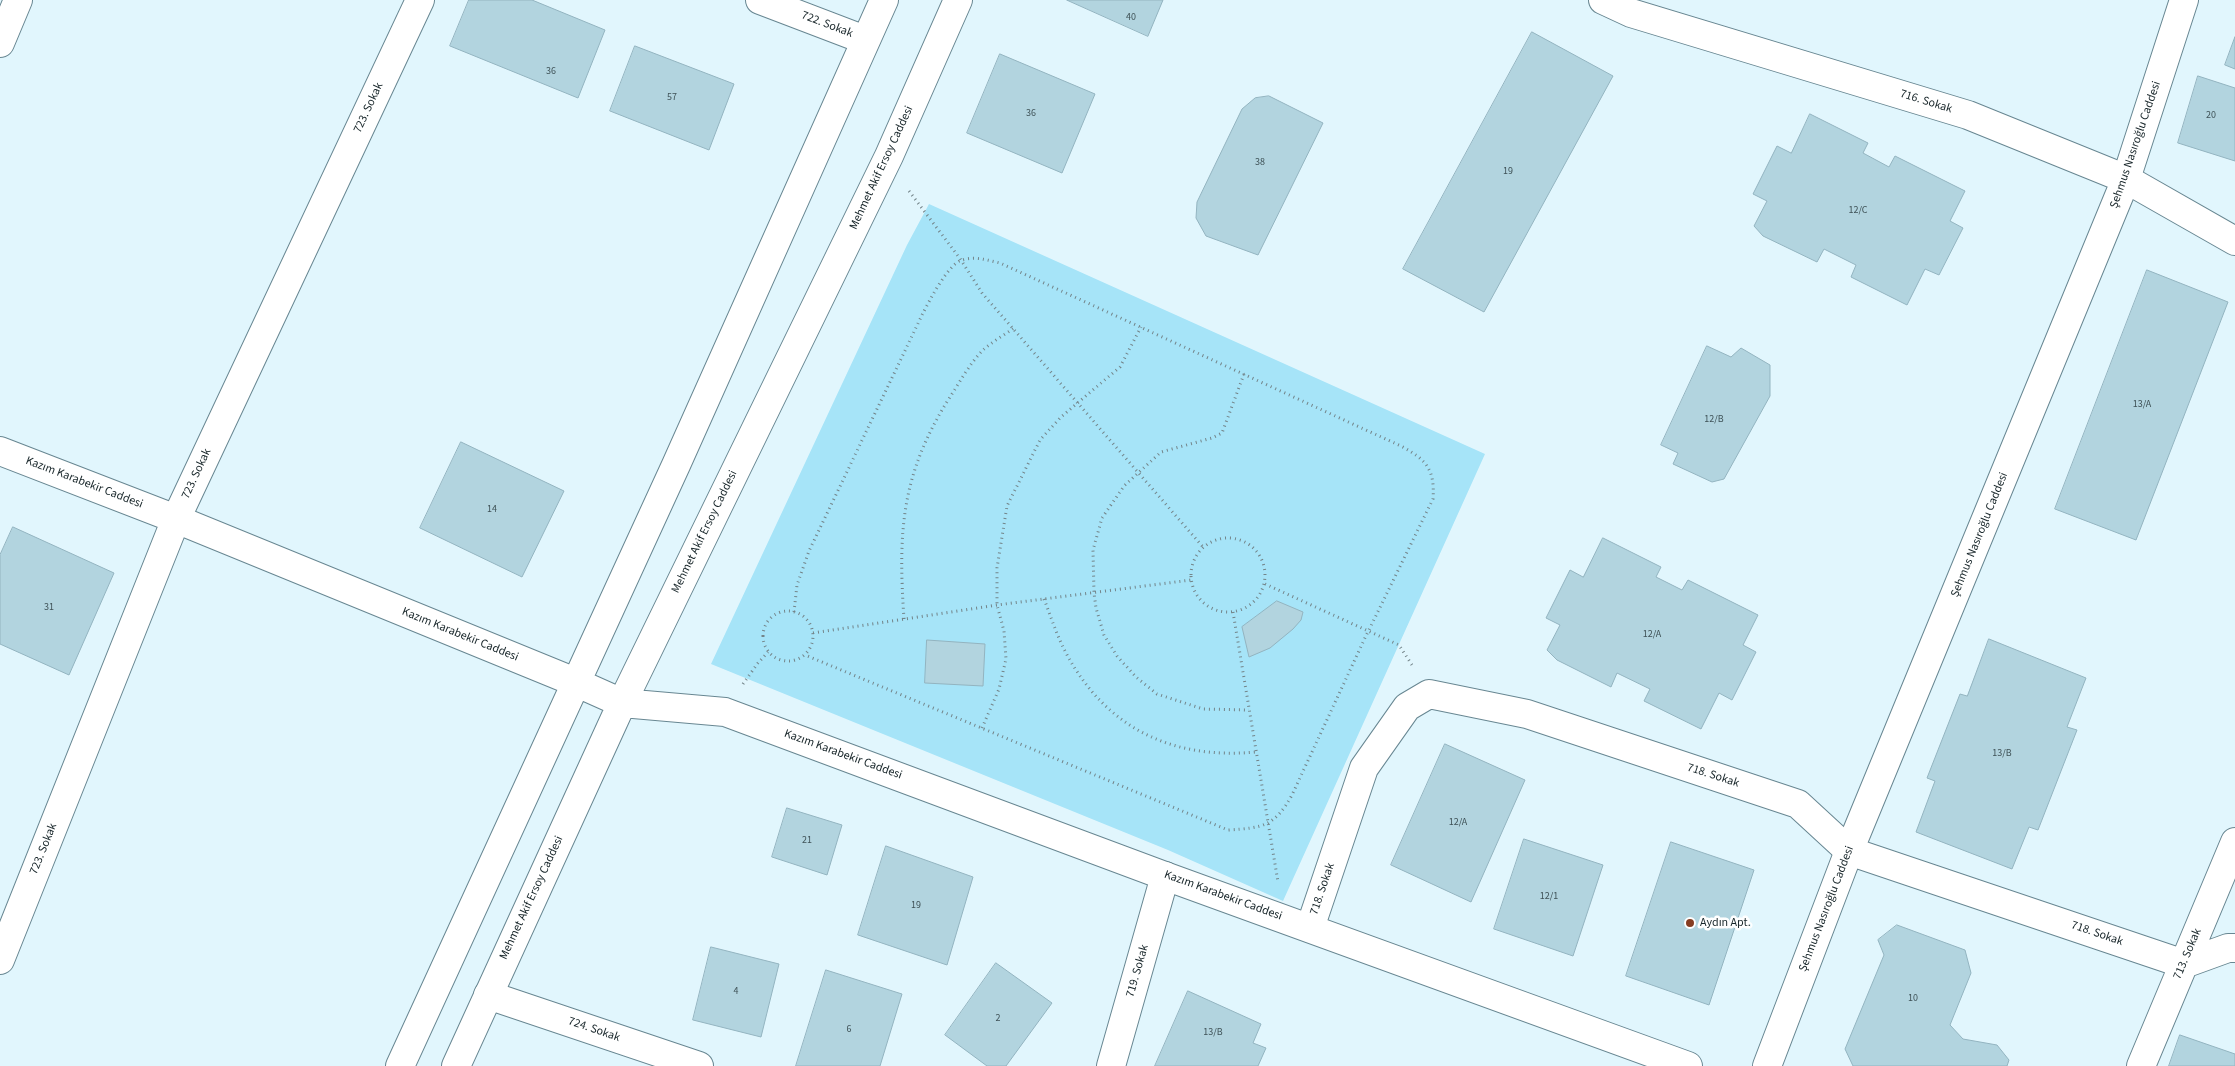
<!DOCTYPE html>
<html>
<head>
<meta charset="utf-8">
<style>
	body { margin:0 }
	canvas { display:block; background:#e1f6fd }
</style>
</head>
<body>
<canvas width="2235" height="1066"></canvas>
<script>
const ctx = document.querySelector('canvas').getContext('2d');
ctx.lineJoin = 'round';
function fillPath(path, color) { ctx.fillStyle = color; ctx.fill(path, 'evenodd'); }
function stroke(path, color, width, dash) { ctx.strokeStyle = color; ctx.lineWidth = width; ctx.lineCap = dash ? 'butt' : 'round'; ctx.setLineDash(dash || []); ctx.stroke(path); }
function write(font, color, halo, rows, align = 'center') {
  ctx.font = font + ' "Source Sans 3",sans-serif'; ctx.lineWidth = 5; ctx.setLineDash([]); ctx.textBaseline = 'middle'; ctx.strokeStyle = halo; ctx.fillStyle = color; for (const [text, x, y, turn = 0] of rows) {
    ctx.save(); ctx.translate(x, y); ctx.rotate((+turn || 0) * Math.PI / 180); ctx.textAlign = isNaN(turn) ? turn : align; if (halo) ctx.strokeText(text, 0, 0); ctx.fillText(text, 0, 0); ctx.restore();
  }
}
const green = new Path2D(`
	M929,204L1485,454L1283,901L1168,850L711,664L907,245Z`);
const building = new Path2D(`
	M469,0H532L605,30L578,98L450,46Z
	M1067,0H1163L1148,36Z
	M1532,32L1613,76L1484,312L1403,269Z
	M2235,37V69L2225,65Z
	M635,46L734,84L709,150L610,111Z
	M1000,54L1095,94L1062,173L967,133Z
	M2198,76L2235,88V161L2178,143Z
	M1269,96L1323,123L1258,255L1206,236L1196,218L1197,202L1242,109L1255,98Z
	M1810,114L1868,143L1863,153L1889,167L1895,156L1965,191L1950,221L1963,228L1939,275L1925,269L1907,305L1851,277L1856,265L1824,249L1817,262L1763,236L1754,226L1767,201L1753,194L1777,146L1791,153Z
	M2147,270L2228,302L2136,540L2055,509Z
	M1707,346L1731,357L1741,348L1770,365V396L1724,479L1712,482L1673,464L1678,453L1661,445Z
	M461,442L564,491L522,577L420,528Z
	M13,527L114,573L69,675L0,644V555Z
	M1603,538L1661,567L1656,577L1682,590L1688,580L1758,615L1743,645L1756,652L1732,700L1719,693L1701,729L1644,701L1650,689L1617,673L1611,687L1557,660L1547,650L1560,625L1546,618L1570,570L1583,577Z
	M1277,601L1303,612L1301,620L1293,629L1270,648L1249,657L1242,627Z
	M1989,639L2086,678L2067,727L2077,730L2038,830L2029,827L2012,869L1916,832L1935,781L1927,778L1960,694L1967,696Z
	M927,640L985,644L983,686L925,683Z
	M1445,744L1525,780L1471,902L1391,865Z
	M787,808L842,825L827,875L772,857Z
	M1524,839L1603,865L1573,956L1494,929Z
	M1671,842L1754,870L1709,1005L1626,976Z
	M886,846L973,877L947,965L858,935Z
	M1897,925L1965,950L1971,973L1950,1025L1963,1039L1997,1045L2009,1060L2007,1066H1853L1845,1049L1884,955L1878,940Z
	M711,947L779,964L761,1037L693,1020Z
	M996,963L1052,1003L1006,1066H987L945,1035Z
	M826,970L902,994L880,1066H796Z
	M1188,991L1261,1024L1253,1043L1266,1048L1258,1066H1155Z
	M2180,1035L2235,1054V1066H2169Z`);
const path = new Path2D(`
	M909,191L961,260L982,293L1203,547
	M1244,374L1222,433L1212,438L1161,452L1124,486L1102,518L1093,550L1094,593L1096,608L1104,635L1117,656L1136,677L1157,694L1203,709L1249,710
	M1191 575a37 37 0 1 1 74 0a37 37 0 1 1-74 0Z
	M1265,584L1399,645L1412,665
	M1044,599C1051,617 1057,636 1066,653C1106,728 1172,760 1256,752
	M763 636a25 25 0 1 1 50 0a25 25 0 1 1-50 0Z
	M794,612L797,585L809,551L923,313C930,300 948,264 962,260C975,256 987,260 1000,263L1401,446C1427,460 1435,470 1433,499L1364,640L1292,795C1275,826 1263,828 1228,830L805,655
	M1233,612L1278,882
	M904,619C898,531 901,474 950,397C960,382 970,363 983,350C992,342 1004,335 1014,328
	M813,633L997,605L1191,580
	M743,684L758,663L768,652
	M982,728L999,689L1006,659L1004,631L997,605V568L1007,506L1040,440L1061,417L1120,367L1141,327`);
const street = new Path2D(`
	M760,0L865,40
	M1603,0L1631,13L1968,115L2126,179L2235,241
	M0,43L18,0
	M1310,928L1364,768L1407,707L1429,694L1527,714L1798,804L1849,851L2184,964L2228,948H2235
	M0,960L176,519L420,0
	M488,995L699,1066
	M1111,1066L1165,876
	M2141,1066L2235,842`);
const secondary = new Path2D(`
	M0,451L176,519L575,682L622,703L725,712L1165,876L1688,1066
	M400,1066L676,465L884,0
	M456,1066L622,703L889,156L958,0
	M1767,1066L1849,851L2126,179L2184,0`);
const markers = [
	[1690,923,5,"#863d22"]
];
const numberNames = [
	["40",1131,18],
	["36",551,72],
	["57",672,98],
	["36",1031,114],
	["20",2211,116],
	["38",1260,163],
	["19",1508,172],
	["12/C",1858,211],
	["13/A",2142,405],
	["12/B",1714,420],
	["14",492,510],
	["31",49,608],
	["12/A",1652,635],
	["13/B",2002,754],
	["12/A",1458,823],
	["21",807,841],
	["12/1",1549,897],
	["19",916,906],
	["4",736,992],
	["10",1913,999],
	["2",998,1019],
	["6",849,1030],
	["13/B",1213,1033]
];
const streetNames = [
	["722. Sokak",827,25,21],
	["716. Sokak",1926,102,17],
	["723. Sokak",369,108,-65],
	["Şehmus Nasıroğlu Caddesi",2136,145,-71],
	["Mehmet Akif Ersoy Caddesi",882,168,-65],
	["723. Sokak",197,474,-65],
	["Kazım Karabekir Caddesi",84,483,21],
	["Mehmet Akif Ersoy Caddesi",705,532,-64],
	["Şehmus Nasıroğlu Caddesi",1980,535,-68],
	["Kazım Karabekir Caddesi",460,635,22],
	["Kazım Karabekir Caddesi",843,755,20],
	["718. Sokak",1713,776,18],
	["723. Sokak",44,849,-68],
	["718. Sokak",1323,889,-71],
	["Kazım Karabekir Caddesi",1223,896,20],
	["Mehmet Akif Ersoy Caddesi",532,898,-65],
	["Şehmus Nasıroğlu Caddesi",1827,909,-69],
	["718. Sokak",2097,934,19],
	["713. Sokak",2188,954,-67],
	["719. Sokak",1138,971,-74],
	["724. Sokak",594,1030,19]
];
const poiNames = [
	["Aydın Apt.",1700,923]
];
fillPath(green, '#a6e4f8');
fillPath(building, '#b2d4df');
stroke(building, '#93b4c0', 1);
stroke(street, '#688792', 30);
stroke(secondary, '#688792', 30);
stroke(path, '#738489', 3, [1, 4]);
stroke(street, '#fff', 28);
stroke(secondary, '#fff', 28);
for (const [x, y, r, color] of markers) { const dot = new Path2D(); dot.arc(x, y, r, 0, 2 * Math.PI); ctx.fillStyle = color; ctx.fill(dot); stroke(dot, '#fff', 2); }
write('10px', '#3e5156', null, numberNames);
write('12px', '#172529', '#fff', streetNames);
write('12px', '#172529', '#fff', poiNames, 'left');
</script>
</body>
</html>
